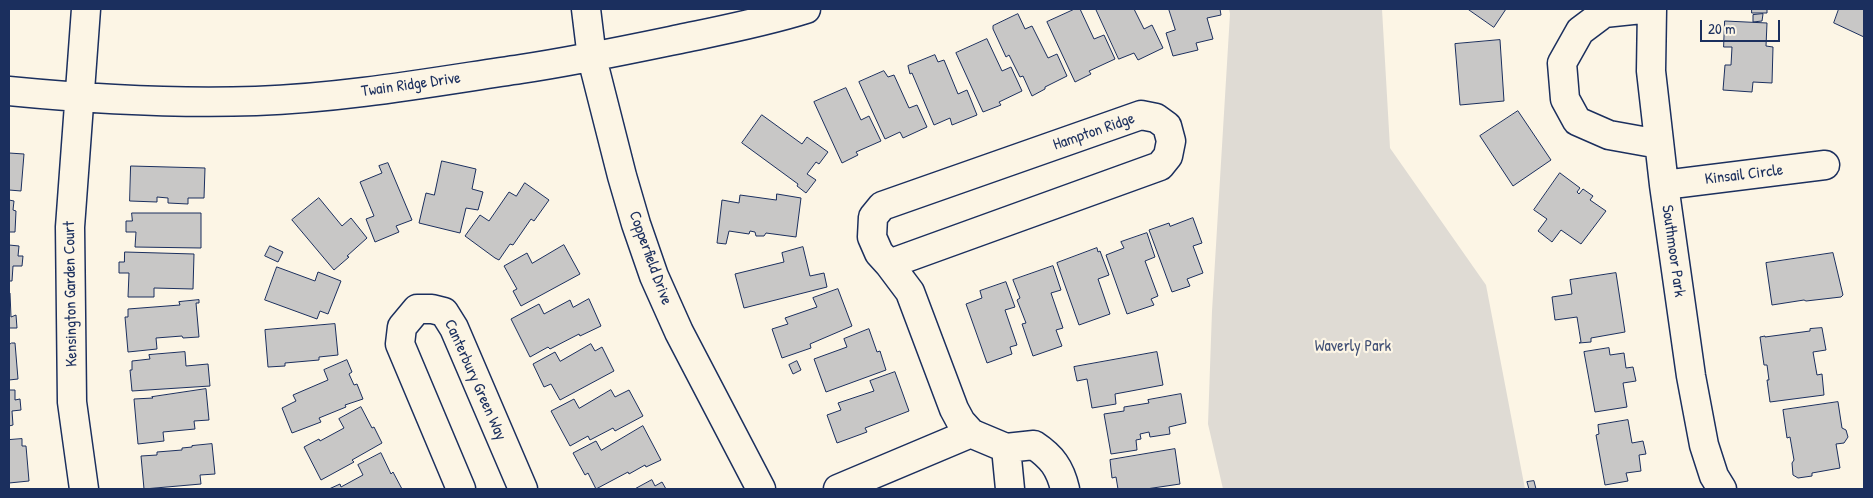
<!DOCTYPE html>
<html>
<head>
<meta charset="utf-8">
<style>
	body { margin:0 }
	#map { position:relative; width:1873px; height:498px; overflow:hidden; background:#fcf5e5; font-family:"Patrick Hand",sans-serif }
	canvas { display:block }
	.frame { position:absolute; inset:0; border:10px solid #1b2f5e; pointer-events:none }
	.scale { position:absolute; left:1700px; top:20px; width:80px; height:22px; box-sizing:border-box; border:2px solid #1b2f5e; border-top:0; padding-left:6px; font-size:15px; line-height:18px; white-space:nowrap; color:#1b2f5e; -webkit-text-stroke:4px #fcf5e5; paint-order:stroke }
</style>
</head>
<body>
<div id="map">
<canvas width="1873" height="498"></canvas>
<div class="frame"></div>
<div class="scale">20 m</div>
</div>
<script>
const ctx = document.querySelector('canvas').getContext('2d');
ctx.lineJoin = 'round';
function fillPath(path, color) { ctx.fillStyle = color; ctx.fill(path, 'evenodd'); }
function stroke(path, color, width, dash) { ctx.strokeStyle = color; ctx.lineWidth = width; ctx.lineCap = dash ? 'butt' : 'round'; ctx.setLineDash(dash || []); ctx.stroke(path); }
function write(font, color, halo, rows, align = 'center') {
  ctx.font = font + ' "Patrick Hand",sans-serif'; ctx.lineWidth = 4.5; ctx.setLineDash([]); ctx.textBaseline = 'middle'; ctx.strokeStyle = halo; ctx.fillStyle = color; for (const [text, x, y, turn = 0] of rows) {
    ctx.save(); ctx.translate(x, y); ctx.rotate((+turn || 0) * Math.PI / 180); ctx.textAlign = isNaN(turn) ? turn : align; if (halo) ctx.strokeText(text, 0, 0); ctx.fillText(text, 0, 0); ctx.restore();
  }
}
const green = new Path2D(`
	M1229,9H1382L1390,148L1486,285L1525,489H1223L1208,424L1212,311L1230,14Z`);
const building = new Path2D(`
	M1075,9H1080L1094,39L1104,35L1115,59L1089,71L1091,74L1075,82L1047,22Z
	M1096,9H1134L1144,29L1152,25L1163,48L1138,60L1134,53L1119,59Z
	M1169,9H1220L1221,15L1207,18L1213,39L1196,43L1198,50L1173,56L1166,33L1175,30Z
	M1468,9H1506L1494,27Z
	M1752,9H1767V13H1752Z
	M1839,9H1864V37L1834,23Z
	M1018,14L1025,29L1032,26L1048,58L1057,54L1067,76L1045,87V89L1032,96L1023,76L1020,77L1009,55L1006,57L993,29V26Z
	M1763,14L1762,21L1753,22V15Z
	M1725,21L1767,23L1766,46L1773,47L1772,83L1753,82L1752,92L1723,90L1725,65H1731L1732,47H1724Z
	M987,39L1002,71L1011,67L1022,91L999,102L1001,105L983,112L956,53Z
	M1500,40L1504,101L1460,105L1455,44Z
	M935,55L938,62L944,60L958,94L967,90L977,115L952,125L950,118L934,125L912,73L910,74L908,66Z
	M884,71L888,77L894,75L909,108L917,105L927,127L903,138L900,132L885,139L859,82Z
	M846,88L861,120L869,116L881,141L856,152L858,155L842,163L814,102Z
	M1518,111L1551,160L1513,186L1480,136Z
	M762,115L802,144L807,137L828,152L819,164L816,162L807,174L816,180L806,193L797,186L798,184L742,143Z
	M9,153L24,154L21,191L9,190Z
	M442,161L476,169L472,189L483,192L478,210L466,208L460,233L419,223L426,193L434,195Z
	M388,163L412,220L396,226L399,232L375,242L366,219L374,216L360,182L382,173L379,166Z
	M131,166L205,168L204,198H188V204L168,203V198L157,197V202L130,201Z
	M1560,173L1580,188L1577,192L1579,194L1583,189L1593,196L1590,200L1606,211L1581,244L1561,230L1552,242L1538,231L1547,219L1534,210Z
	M525,183L549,200L534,221L531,219L513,245L510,244L499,260L495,258L465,236L480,215L489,221L509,192L516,196Z
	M777,194L801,198L796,237L766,233L764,236H756L755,232L750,231L749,234L729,231L726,244L717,243L722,200L739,203L740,195L776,200Z
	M319,198L342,226L351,218L367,238L347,256L349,257L334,270L292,220Z
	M9,200L14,201L13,210L16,211L15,232H9Z
	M132,213H201V248L135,247L136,232H126V221H132Z
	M1193,218L1202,243L1193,246L1203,273L1187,279L1190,286L1172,292L1149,230L1169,223L1170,226Z
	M1147,233L1155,257L1145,261L1158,296L1151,299L1154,305L1127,314L1106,255L1124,248L1121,242Z
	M9,245L19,246L18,256H23L22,266H13L12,281H9Z
	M564,245L580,274L521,306L513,291L517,289L504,266L527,253L532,263Z
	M270,246L283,252L278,262L265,256Z
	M803,247L810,276L824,273L827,287L744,308L735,274L784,262L782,253Z
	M1097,248L1098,252L1100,251L1109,275L1098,279L1110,314L1079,325L1057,263Z
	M125,252L194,254L193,289L154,288V297H128L129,273H119V262H124Z
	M1833,253L1843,295L1841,297L1806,301L1804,300L1772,305L1766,263Z
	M1053,266L1061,290L1051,293L1063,328L1056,330L1062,346L1033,356L1022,324L1026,323L1017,300L1020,298L1013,280Z
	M277,267L315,281L318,272L341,281L328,314L320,311L317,319L265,300Z
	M1616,273L1625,332L1591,338V342L1579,343L1581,342L1577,317L1555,320L1552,297L1572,294L1570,280Z
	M1006,282L1015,307L1005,310L1017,345L1010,347L1012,354L987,363L966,304L982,298L980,291Z
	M838,289L852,326L810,344L811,348L782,358L772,329L788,324L785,318L817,307L813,298Z
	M9,293H10L11,317L16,315L17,328H9Z
	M589,299L601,326L580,336L579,334L550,349L548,347L530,357L511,319L539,304L544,314L570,300L573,307Z
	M199,300V303H196L199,337L183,338L182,336L156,338L157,349L128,352L125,317H128V309L180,305L179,302Z
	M335,324L338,355L319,357V360L285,363V366L268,367L265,330Z
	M1822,328L1826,350L1813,352L1817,375L1822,374L1824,395L1770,402L1767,380H1769L1767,365H1764L1760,337L1765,336V337L1810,331V329Z
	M869,329L877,352L880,351L886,370L826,392L814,359L847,347L844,339Z
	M12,343H15L18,379L9,380V345Z
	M591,344L595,351L602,347L614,371L560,400L551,384L544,387L533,364L555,352L560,361Z
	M1609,348L1610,355L1624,353L1626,368L1633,367L1636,381L1623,383L1627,407L1595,412L1584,352Z
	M185,352L186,366L208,364L210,386L132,391L130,370H132V361L150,359L149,355Z
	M1157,352L1163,385L1115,394L1116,404L1092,408L1087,379L1077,381L1074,367Z
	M347,360L352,372L349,374L354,385L357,384L363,399L345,405L346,407L319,418L321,422L292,433L282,408L296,401L293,395L328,380L324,370Z
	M797,361L801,370L793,374L789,365Z
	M895,372L909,411L865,428L867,432L837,443L827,415L841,410L838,403L874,391L870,381Z
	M206,389L209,420L194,421L195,429L163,432L164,441L138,444L134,399L153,398L152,397Z
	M9,390H15V400L20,399L21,410L12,411L13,425L9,426Z
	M611,390L615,397L629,390L643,416L615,431L613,428L590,440L588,436L570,446L551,411L574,399L579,408Z
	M1181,394L1186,423L1169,427L1170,434L1150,437L1149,432L1140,434L1141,439L1136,440L1137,450L1111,454L1104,414L1124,411V407L1149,403L1148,400Z
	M1838,402L1842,428L1846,430L1848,437L1844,443L1836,444L1840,468L1812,473V476L1798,478L1793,475L1792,463L1794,460L1790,437L1787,438L1783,410Z
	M361,407L372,428L374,427L382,443L352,460L354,462L321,480L304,447L319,439L320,441L344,428L339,419Z
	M1628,420L1632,443L1643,441L1646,454L1639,455L1641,471L1626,473L1628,481L1605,485L1596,435L1599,434L1598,425Z
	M643,426L661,460L646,467L645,465L629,474L628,472L596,489L588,473L585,475L573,453L596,441L601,450Z
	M22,439V446H26L29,481L9,483V440Z
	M212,444L215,474L200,475L201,484L144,489L141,456L157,455V452L182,450V448L192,447V446Z
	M1175,449L1180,484L1146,489H1118L1116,477L1112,478L1110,460Z
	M381,453L391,474L393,472L402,489H329L340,484L341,487L363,475L358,465Z
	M652,480L655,486L662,482L666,489H635Z
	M1534,481L1536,489H1529L1527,482Z`);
const minor = new Path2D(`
	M586,9L592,58L622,176L636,224L654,276L679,332L761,489
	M1642,9L1604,13L1580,31L1562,63L1565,99L1577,121L1609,135L1659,144
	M1652,9L1651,71L1664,185L1691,376L1704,445L1714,476L1722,489
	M9,91C91,99 173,104 256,101C345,98 433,82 521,69C575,61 627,50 680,39C723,30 765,22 806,9
	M1664,185L1825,165
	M889,264L1160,166L1168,156L1171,141L1167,126L1156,118L1141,115L882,206L873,217L872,237L879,253L889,264L910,292L954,409L961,422L971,433L975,435L1006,448L1034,445C1052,457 1060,468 1065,489
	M1006,448L1010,489
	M84,489L72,402L70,227L86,9
	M461,489L400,344L402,327L417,309H432L444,312L454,328L523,489
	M838,489L971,433`);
const streetNames = [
	["Twain Ridge Drive",411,85,-8],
	["Hampton Ridge",1094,132,-19],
	["Kinsail Circle",1744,175,-7],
	["Southmoor Park",1673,251,82],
	["Copperfield Drive",650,258,70],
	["Kensington Garden Court",71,294,-91],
	["Canterbury Green Way",475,380,66]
];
const parkNames = [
	["Waverly Park",1353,347]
];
fillPath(green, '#dfdbd4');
fillPath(building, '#c8c7c6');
stroke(building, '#1b2f5e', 1);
stroke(minor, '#1b2f5e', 31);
stroke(minor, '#fcf5e5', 28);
write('16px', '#1b2f5e', '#fcf5e5', streetNames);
write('16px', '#425176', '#fcf5e5', parkNames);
</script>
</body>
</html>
